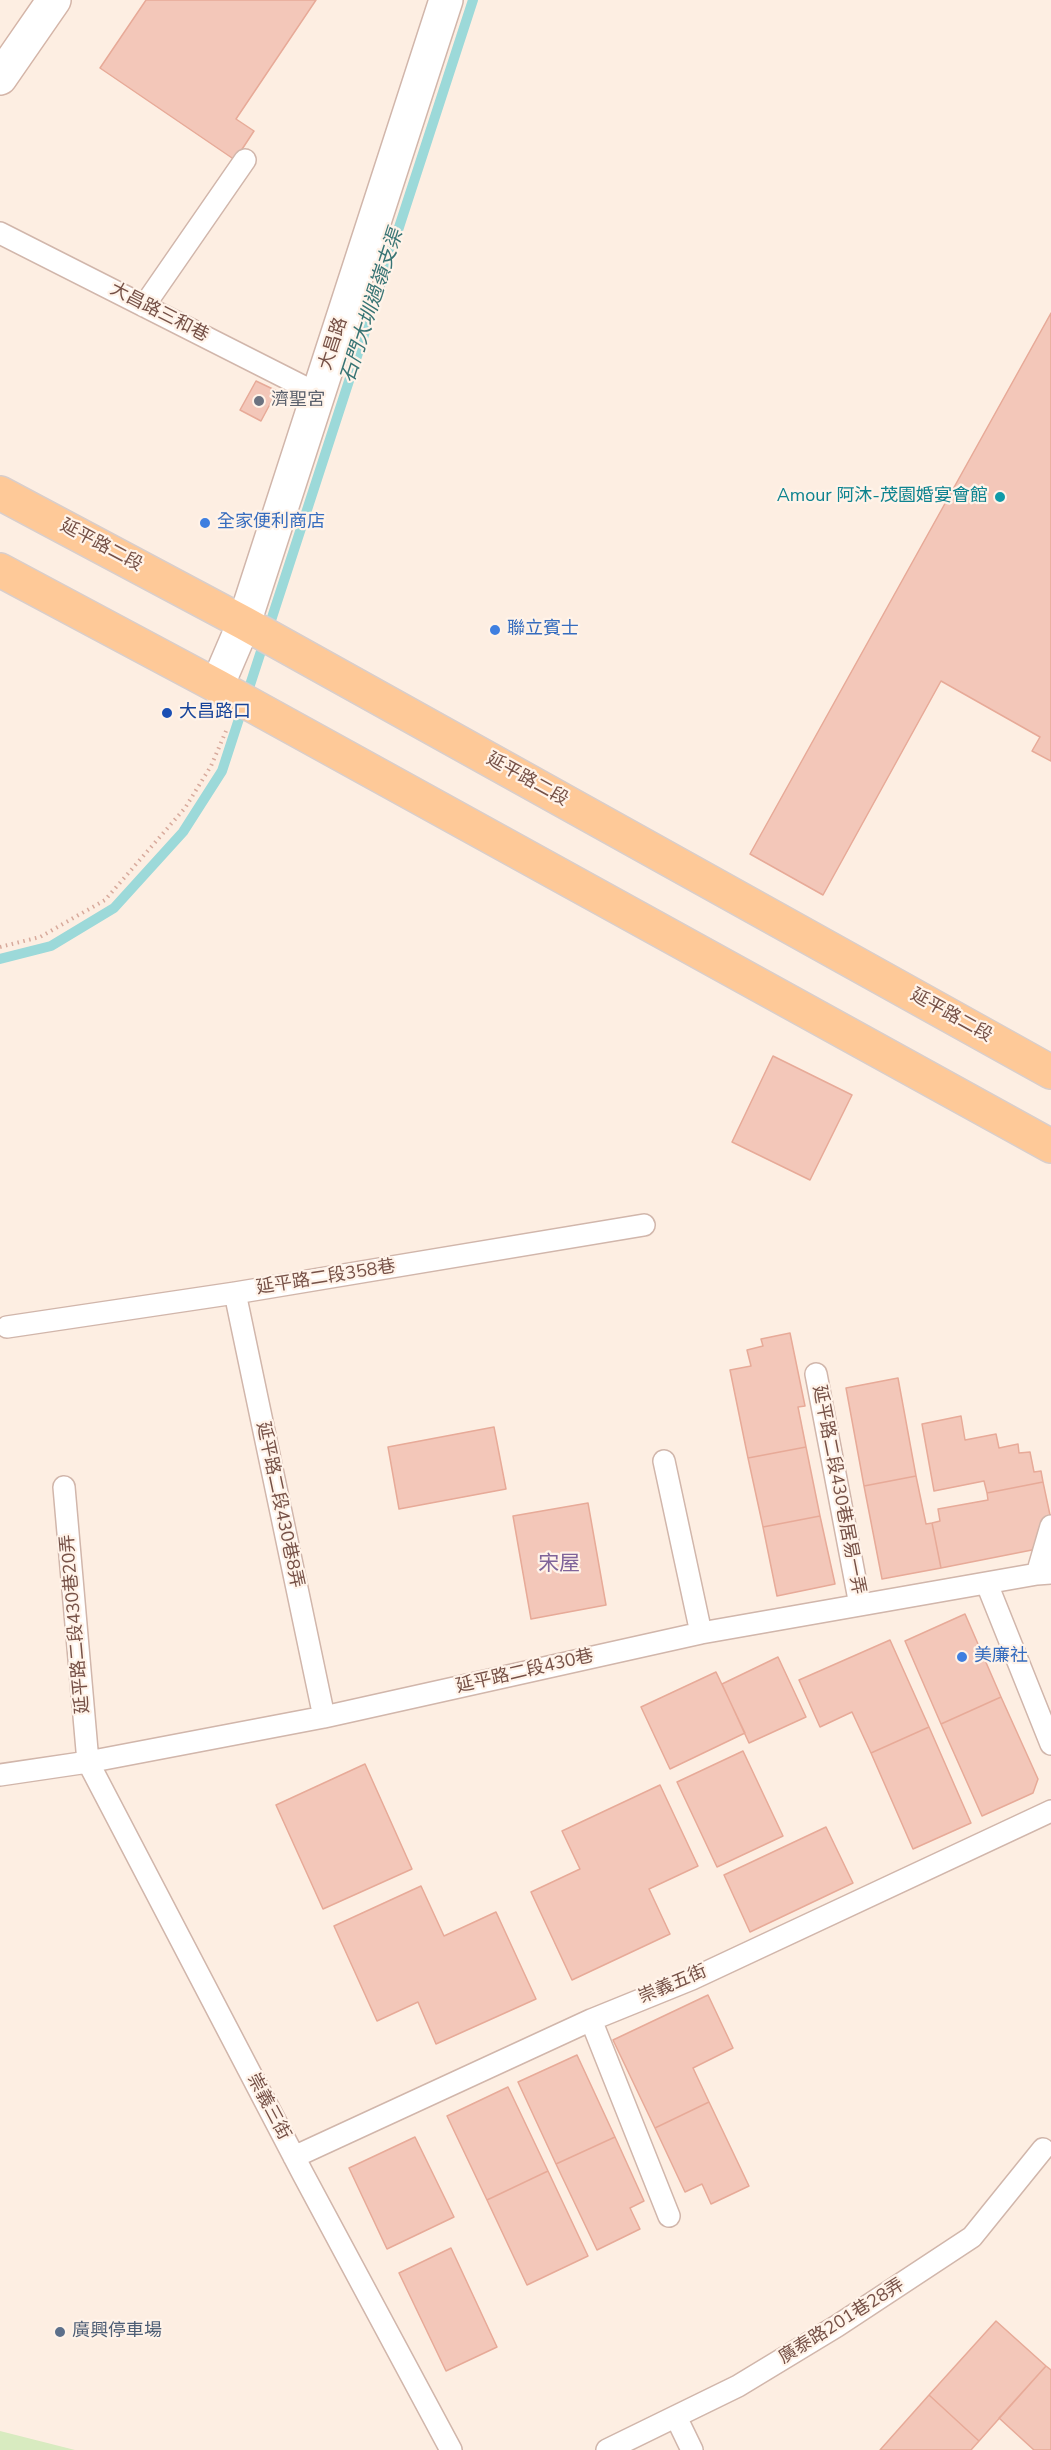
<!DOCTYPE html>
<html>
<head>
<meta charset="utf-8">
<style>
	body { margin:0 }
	canvas { display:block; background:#fdeee2 }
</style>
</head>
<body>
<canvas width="1051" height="2450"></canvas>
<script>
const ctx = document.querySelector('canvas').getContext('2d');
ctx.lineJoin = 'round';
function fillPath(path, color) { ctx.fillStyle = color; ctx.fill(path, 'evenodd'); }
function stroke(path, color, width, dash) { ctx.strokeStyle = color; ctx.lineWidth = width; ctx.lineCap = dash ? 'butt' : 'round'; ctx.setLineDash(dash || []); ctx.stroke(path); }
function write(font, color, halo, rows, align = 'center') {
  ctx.font = font + ' "Nunito Sans","Noto Sans TC",sans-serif'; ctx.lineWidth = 4.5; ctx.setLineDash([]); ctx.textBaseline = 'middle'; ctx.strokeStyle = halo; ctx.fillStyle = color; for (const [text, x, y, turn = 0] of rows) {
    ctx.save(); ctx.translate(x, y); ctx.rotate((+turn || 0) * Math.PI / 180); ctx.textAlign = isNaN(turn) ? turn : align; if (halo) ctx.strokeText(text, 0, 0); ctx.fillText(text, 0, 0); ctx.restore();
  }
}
const green = new Path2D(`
	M0,2431L75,2450H0Z`);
const stream = new Path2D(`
	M0,959L51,946L114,908L183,832L222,771L473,0`);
const building = new Path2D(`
	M146,0H316L236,119L254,131L235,160L100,68Z
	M1051,313V761L1032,751L1040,737L941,681L823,895L750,854Z
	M256,381L277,391L261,421L240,410Z
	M773,1056L852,1095L810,1180L732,1142Z
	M790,1333L805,1406L798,1407L806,1447L748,1458L730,1370L751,1366L747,1350L763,1346L761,1339Z
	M898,1378L916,1476L864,1486L846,1388Z
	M961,1416L965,1440L996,1434L999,1448L1018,1444L1019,1453L1030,1452L1034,1472L1041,1471L1043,1482L987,1493L984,1481L934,1491L922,1424Z
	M494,1427L506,1489L399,1509L388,1447Z
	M806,1447L820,1516L763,1527L748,1458Z
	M916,1476L926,1524L932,1523L941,1568L882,1579L864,1486Z
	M1043,1482L1050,1515L1032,1550L941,1568L932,1523L940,1521L938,1509L988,1500L987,1493Z
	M588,1503L606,1605L531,1619L513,1516Z
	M820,1516L835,1584L777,1596L763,1527Z
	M965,1614L1001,1697L941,1724L905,1641Z
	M890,1640L929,1727L871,1753L852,1712L820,1727L799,1680Z
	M778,1657L806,1717L749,1743L722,1684Z
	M716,1672L745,1733L670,1769L641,1707Z
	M1001,1697L1038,1779L1033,1793L982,1816L941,1724Z
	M929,1727L971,1823L913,1849L871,1753Z
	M743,1751L783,1836L717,1867L677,1782Z
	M365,1764L412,1869L323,1909L276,1805Z
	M660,1785L698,1866L649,1889L670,1934L572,1980L531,1892L580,1869L562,1831Z
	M826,1827L853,1883L750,1932L724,1875Z
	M421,1886L444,1936L496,1912L536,1999L436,2044L418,2002L377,2021L334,1926Z
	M708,1995L733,2048L693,2068L709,2102L655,2128L613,2040Z
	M577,2055L615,2137L556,2164L518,2082Z
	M508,2087L548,2171L487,2200L447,2116Z
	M709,2102L749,2186L711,2204L702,2184L685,2192L655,2128Z
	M415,2137L454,2217L387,2249L349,2168Z
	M615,2137L644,2201L630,2208L640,2229L597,2250L556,2164Z
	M548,2171L588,2256L527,2285L487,2200Z
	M451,2248L497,2347L446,2371L399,2273Z
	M996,2321L1046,2366L979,2441L929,2395Z
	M1046,2366L1051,2370V2450H1034L999,2418Z
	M929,2395L979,2441L971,2450H880Z`);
const path = new Path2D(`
	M0,947L40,937L105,900L185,808L211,766L226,731`);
const service = new Path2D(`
	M0,233L318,394
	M144,306L245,160
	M235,1293L324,1717
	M7,1327L235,1293L644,1225
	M816,1374L860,1605
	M664,1461L701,1633
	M64,1487L88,1762L303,2174L451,2450
	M1037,1574L1051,1526
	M987,1584L1051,1744
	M0,1775L88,1762L324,1717L701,1633L1037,1574L1051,1573
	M591,2020L669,2216
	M294,2157L591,2020L692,1979L1051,1811
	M676,2417L692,2450
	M607,2450L738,2386L837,2326L972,2237L1043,2149`);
const minor = new Path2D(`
	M217,686L244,623L446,0`);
const secondary = new Path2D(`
	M0,78L54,0`);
const primary = new Path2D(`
	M0,493L244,623L1051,1072
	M0,570L217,686L1051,1146`);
const markers = [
	[259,401,6,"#6b7280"],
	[1000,497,6,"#0f9aa8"],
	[205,523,6,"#3f7fe0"],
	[495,630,6,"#3f7fe0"],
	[167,713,6,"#1a4fb4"],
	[962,1657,6,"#3f7fe0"],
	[60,2332,6,"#5c6f8a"]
];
const streetNames = [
	["大昌路三和巷",159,313,27],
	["大昌路",334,344,-72],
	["延平路二段",101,546,28],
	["延平路二段",527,780,29],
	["延平路二段",951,1016,29],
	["延平路二段358巷",326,1278,-9],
	["延平路二段430巷居易一弄",838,1490,79],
	["延平路二段430巷8弄",279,1505,78],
	["延平路二段430巷20弄",76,1624,-95],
	["延平路二段430巷",525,1672,-13],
	["崇義五街",673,1985,-23],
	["崇義三街",268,2107,62],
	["廣泰路201巷28弄",842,2322,-32]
];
const worshipNames = [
	["濟聖宮",271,401]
];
const cultureNames = [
	["Amour 阿沐-茂園婚宴會館",988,497]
];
const shopNames = [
	["全家便利商店",217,523],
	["聯立賓士",507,630],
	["美廉社",974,1657]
];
const transitNames = [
	["大昌路口",179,713]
];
const serviceNames = [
	["廣興停車場",72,2332]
];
const waterNames = [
	["石門大圳過嶺支渠",373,306,-72]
];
const quarterNames = [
	["宋屋",559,1565]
];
fillPath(green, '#d8ebc0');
stroke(stream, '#9cd9d9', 10);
fillPath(building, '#f3c7b9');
stroke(building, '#e7aa98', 1.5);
stroke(service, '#d1b6ab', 24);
stroke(minor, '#d1b6ab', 36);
stroke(secondary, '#d4b5a8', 36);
stroke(primary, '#d9cecb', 36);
stroke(path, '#d8aa9c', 4, [1.5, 4.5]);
stroke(service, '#fff', 21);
stroke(minor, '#fff', 33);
stroke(secondary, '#fff', 33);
stroke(primary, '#fec998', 33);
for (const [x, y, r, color] of markers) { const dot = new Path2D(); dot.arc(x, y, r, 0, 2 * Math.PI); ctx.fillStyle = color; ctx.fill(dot); stroke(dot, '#fff3e9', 2); }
write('18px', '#765147', '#fff3e9', streetNames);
write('18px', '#5b616d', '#fff3e9', worshipNames, 'left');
write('18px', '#0d838f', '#fff3e9', cultureNames, 'right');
write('18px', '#366cbe', '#fff3e9', shopNames, 'left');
write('18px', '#164399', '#fff3e9', transitNames, 'left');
write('18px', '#4e5e75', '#fff3e9', serviceNames, 'left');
write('italic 20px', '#387474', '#fff3e9', waterNames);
write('21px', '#7f6399', '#fff3e9', quarterNames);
</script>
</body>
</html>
